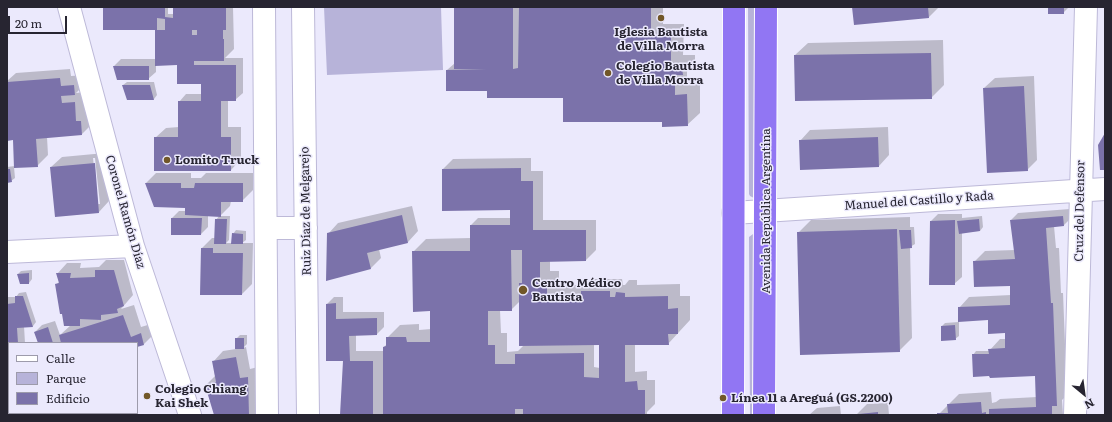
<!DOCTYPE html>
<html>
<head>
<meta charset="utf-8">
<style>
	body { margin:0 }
	#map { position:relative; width:1112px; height:422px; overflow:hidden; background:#ebe9fc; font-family:Literata,serif }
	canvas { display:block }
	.frame { position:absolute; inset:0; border:8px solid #272531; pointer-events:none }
	.legend { position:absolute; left:8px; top:342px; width:130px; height:72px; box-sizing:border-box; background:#ebe9fc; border:1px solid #9d9bab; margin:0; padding:5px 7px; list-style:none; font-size:12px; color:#272531 }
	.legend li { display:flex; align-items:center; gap:8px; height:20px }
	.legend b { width:20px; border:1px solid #9d9bab }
	.north { position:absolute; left:1064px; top:374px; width:40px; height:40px; -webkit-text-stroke:3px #ebe9fc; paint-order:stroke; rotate:151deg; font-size:11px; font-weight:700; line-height:16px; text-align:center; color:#272531 }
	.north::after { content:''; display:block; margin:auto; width:14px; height:18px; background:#272531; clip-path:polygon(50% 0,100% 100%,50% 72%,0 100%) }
	.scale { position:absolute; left:8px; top:16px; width:59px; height:18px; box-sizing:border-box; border:2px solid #272531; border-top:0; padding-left:5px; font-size:12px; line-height:14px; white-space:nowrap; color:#272531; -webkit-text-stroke:3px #ebe9fc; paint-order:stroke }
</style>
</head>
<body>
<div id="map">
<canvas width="1112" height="422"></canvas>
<div class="frame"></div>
<ul class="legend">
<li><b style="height:5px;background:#fff"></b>Calle</li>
<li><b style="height:11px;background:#b7b3d9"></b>Parque</li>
<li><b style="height:11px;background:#7b72aa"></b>Edificio</li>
</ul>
<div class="north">N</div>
<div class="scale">20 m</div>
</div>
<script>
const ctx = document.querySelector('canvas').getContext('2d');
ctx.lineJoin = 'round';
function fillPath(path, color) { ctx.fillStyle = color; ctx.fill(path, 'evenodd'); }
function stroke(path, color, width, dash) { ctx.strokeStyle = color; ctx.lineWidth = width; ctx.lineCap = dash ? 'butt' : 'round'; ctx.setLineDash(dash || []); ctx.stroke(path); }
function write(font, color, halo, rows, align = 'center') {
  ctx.font = font + ' Literata,serif'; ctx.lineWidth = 3; ctx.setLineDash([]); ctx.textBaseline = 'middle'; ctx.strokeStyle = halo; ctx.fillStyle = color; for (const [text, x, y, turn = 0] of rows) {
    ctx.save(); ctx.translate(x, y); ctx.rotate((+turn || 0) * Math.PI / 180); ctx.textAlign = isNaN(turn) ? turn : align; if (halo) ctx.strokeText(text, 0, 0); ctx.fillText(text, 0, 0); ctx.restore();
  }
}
const green = new Path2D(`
	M324,7H441L443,70L327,75Z
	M748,7H757L754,198L750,196L749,194Z
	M753,234H756L759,415H750L749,237Z
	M7,410H9V413H63V415H7Z`);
const shadow = new Path2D(`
	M103,7H168V14H174L175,7H233L234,49L225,58H243V93L235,100H228V127H241V159L231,170L155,138L166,128L179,127V102L186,94H202V83L178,64L156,65V72L148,79L114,66L121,59H156V29Z
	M455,7H663V24H684L683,55H695V61L687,69V82H700V113L687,125L564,97L488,90L447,70L455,63Z
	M853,7H939L929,17Z
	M1049,7H1069L1063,13Z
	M943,40L944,85L931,98L795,55L808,43Z
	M70,69L71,76L84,75L85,84L76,93L85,92L92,124L82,134L47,137L48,155L37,166L14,167L15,178L11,181L7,182V167L15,166L14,139L7,140V81L16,73Z
	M1034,76L1037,160L1027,170L984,88L995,78Z
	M127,82H154L157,95L154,99H128L123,85Z
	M888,127L889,155L879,166L800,141L810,130Z
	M105,153L109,201L99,212L56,216L51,167L62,157ZM93,158H95L100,204H98Z
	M531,158V171H543V220H596V250L586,260H550V271H559V285H589L595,279H622L623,285H625L629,280H637V285L680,284V296H690V320L668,344H635V372L647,371V380H655V404L647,412V415H341L344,360L327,304L334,297H343V312H384V327L377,334L356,335V351H384V347L387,344V338L400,325L419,324V330L431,329V310L413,252L426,239L471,238V225L478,218H511V209L443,169L453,159ZM520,301L524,345L518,351L507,352V333H501L500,310H511ZM594,344H600V368L594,367Z
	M156,173H191V178H201L206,173H253V190L242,201H231L230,206L220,216H230L229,240L226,243H232L233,234L236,230L246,231V240L242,243H253L252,284L242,294H201L202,248L212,238H215L216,220L219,216H208V227L201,234L172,218L179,211H186V207L146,183Z
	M412,206L418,231L408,242L379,249L381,258L371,268L327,280L328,234L338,223Z
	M1070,209L1071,218L1064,225L1054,226L1056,248H1059L1061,293H1063L1067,395L1062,400L1063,415H938L959,394L991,392L992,403L996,402L1000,399L1037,397L1036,375H990L973,355L976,351H989L1000,339H1006V332L989,319L959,308L969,297L1011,295L1010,285L974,262L985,251L1015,250L1011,220L1018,213Z
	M938,214H962V218L982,216L983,227L980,231L962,232V277L954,284H930L931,221Z
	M910,217V227H914L915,244L910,247L912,338L899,351L798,233L811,220Z
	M106,260H124L133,295L121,309L134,305L141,327L151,324L154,334L144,344L137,346V343H39L35,332L42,325L55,321L60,335L71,325L56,285L59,282L57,274L67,263H81L80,268L99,267Z
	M32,270V279L29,283L18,274L21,271Z
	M26,292L36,322L33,326H24L25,343H9V357H7V297H16L19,293Z
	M959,322V336L955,339L942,326L945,323Z
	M240,335H247V344L243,348L246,347L250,369L258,367L260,415H215L206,385L215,376L213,362L223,351L236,349V339Z
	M888,403L889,415H854H856L867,404Z
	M840,406L841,415H809L817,408Z`);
const building = new Path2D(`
	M103,7H165V17L173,18V7H226V30H223V39H224V61H194V65H236V101H221V137H231V171H154V137H178V101H201V84H177V65L155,66V30H103ZM157,18L165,19V30H157ZM192,30H197V35H192Z
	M454,7H513V69L518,68L519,7H651V36H671V68H682L683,75H675V95L687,94L688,126L662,127V122H563V98H487V91H446V70L486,69H454Z
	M852,7H928L929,18L854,25Z
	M1048,7H1064V14H1048Z
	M931,53L932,99L795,101L794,55Z
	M113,66H149V80H117Z
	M60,78L61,86L74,85L75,95L61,96L62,103L75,102L76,121H81L82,135L36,139L38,167L14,168L13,140L7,141V82Z
	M122,85H150L154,100H127Z
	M1024,86L1028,171L987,173L983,88Z
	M1105,133V170H1100L1098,145Z
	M878,137L879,167L800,170L799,140Z
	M95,163L99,213L55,217L50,167Z
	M521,168V181H533V230H586V261L540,262V283H547V298L581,297V291H610V297H615L616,292L625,293V297L668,296V309L678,308V334H668L669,345H625V382L637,381L638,390H645V415H523V409H515V415H383V347L386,346V337H406L407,342H430V311L413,312L412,251H470V225H510V210L442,211V169ZM511,250H522V283H519V346L599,345V378L584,377V353L515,354V364H495V345H488V311H512Z
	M7,169H10L12,182L7,183Z
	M145,183H181V188H194L195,183H243V202H221V217L185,215V208L154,207Z
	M402,215L408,243L367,253L371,269L326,281L327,233Z
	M1063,216L1064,226L1046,228L1051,303H1053L1057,406H1052V415H989V409L1036,407L1035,376L990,378L989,376L973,377L972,354H989L988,349L1005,348V333L988,334V320L958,322V307L1010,305V286L974,287L973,261L1015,259L1010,220Z
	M171,218H202L201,235H171Z
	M215,219H227L226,244H214Z
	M979,219L980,231L959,234L957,221Z
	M955,220V285H929L930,221Z
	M897,229L900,352L800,355L797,232Z
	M899,230H911L912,248L901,249Z
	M232,233L243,234V244H231Z
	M201,248H213V253H243L242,295H200Z
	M95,270H114L124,306L117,309L118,313L101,315V320L80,319V326H64L62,314H60L55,284L59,283L56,273H71L70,278L95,277Z
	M29,273V284H20L17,274Z
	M15,296H23L33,327L17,328L18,343H9V358H7V304L15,303Z
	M336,303V319L377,318V335L349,336L350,361H373V415H340L343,361H326V304Z
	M123,315L131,337L141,333L144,345L137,347V343H61L59,335Z
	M955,325L956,340L941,341V326Z
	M48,327L53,343H38L34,332Z
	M235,338H244V349H235Z
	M236,357L240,378L248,377L249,415H214L205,385L216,382L212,361Z
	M981,402L982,413L986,412V415H937V413H948L947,404Z
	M878,412V415H859V414Z`);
const minor = new Path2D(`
	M69,7L133,246L190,415
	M264,7L267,415
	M303,7L308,415
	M733,213L1105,189
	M266,228H306
	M7,252L133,246
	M1075,415L1086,7`);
const highway = new Path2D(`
	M733,415L734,7
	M764,415L766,7`);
const markers = [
	[661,18,4,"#715728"],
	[608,73,4,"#715728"],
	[167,160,4,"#715728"],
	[523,290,5,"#715728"],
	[147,396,4,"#715728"],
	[723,398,4,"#715728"]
];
const poiNames = [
	["Iglesia Bautista",661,32,"center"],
	["de Villa Morra",661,46,"center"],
	["Colegio Bautista",616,66],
	["de Villa Morra",616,80],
	["Lomito Truck",175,160],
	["Centro Médico",532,283],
	["Bautista",532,297],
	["Colegio Chiang",155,389],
	["Kai Shek",155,403],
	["Línea 11 a Areguá (GS.2200)",731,398]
];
const streetNames = [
	["Manuel del Castillo y Rada",919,201,-4],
	["Ruiz Díaz de Melgarejo",306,211,-91],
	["Avenida República Argentina",766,211,-90],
	["Cruz del Defensor",1080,211,-89],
	["Coronel Ramón Díaz",125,212,74]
];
fillPath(green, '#b7b3d9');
fillPath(shadow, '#0003');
fillPath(building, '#7b72aa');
stroke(minor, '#bdb9d8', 24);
stroke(highway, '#fff', 24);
stroke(minor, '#fff', 22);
stroke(highway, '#9176f3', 22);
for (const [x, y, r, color] of markers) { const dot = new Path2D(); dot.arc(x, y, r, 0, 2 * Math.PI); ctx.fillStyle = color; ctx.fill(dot); stroke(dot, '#ebe9fc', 1.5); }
write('bold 12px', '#272531', '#ebe9fc', poiNames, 'left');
write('12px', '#272531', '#ebe9fc', streetNames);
</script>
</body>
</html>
